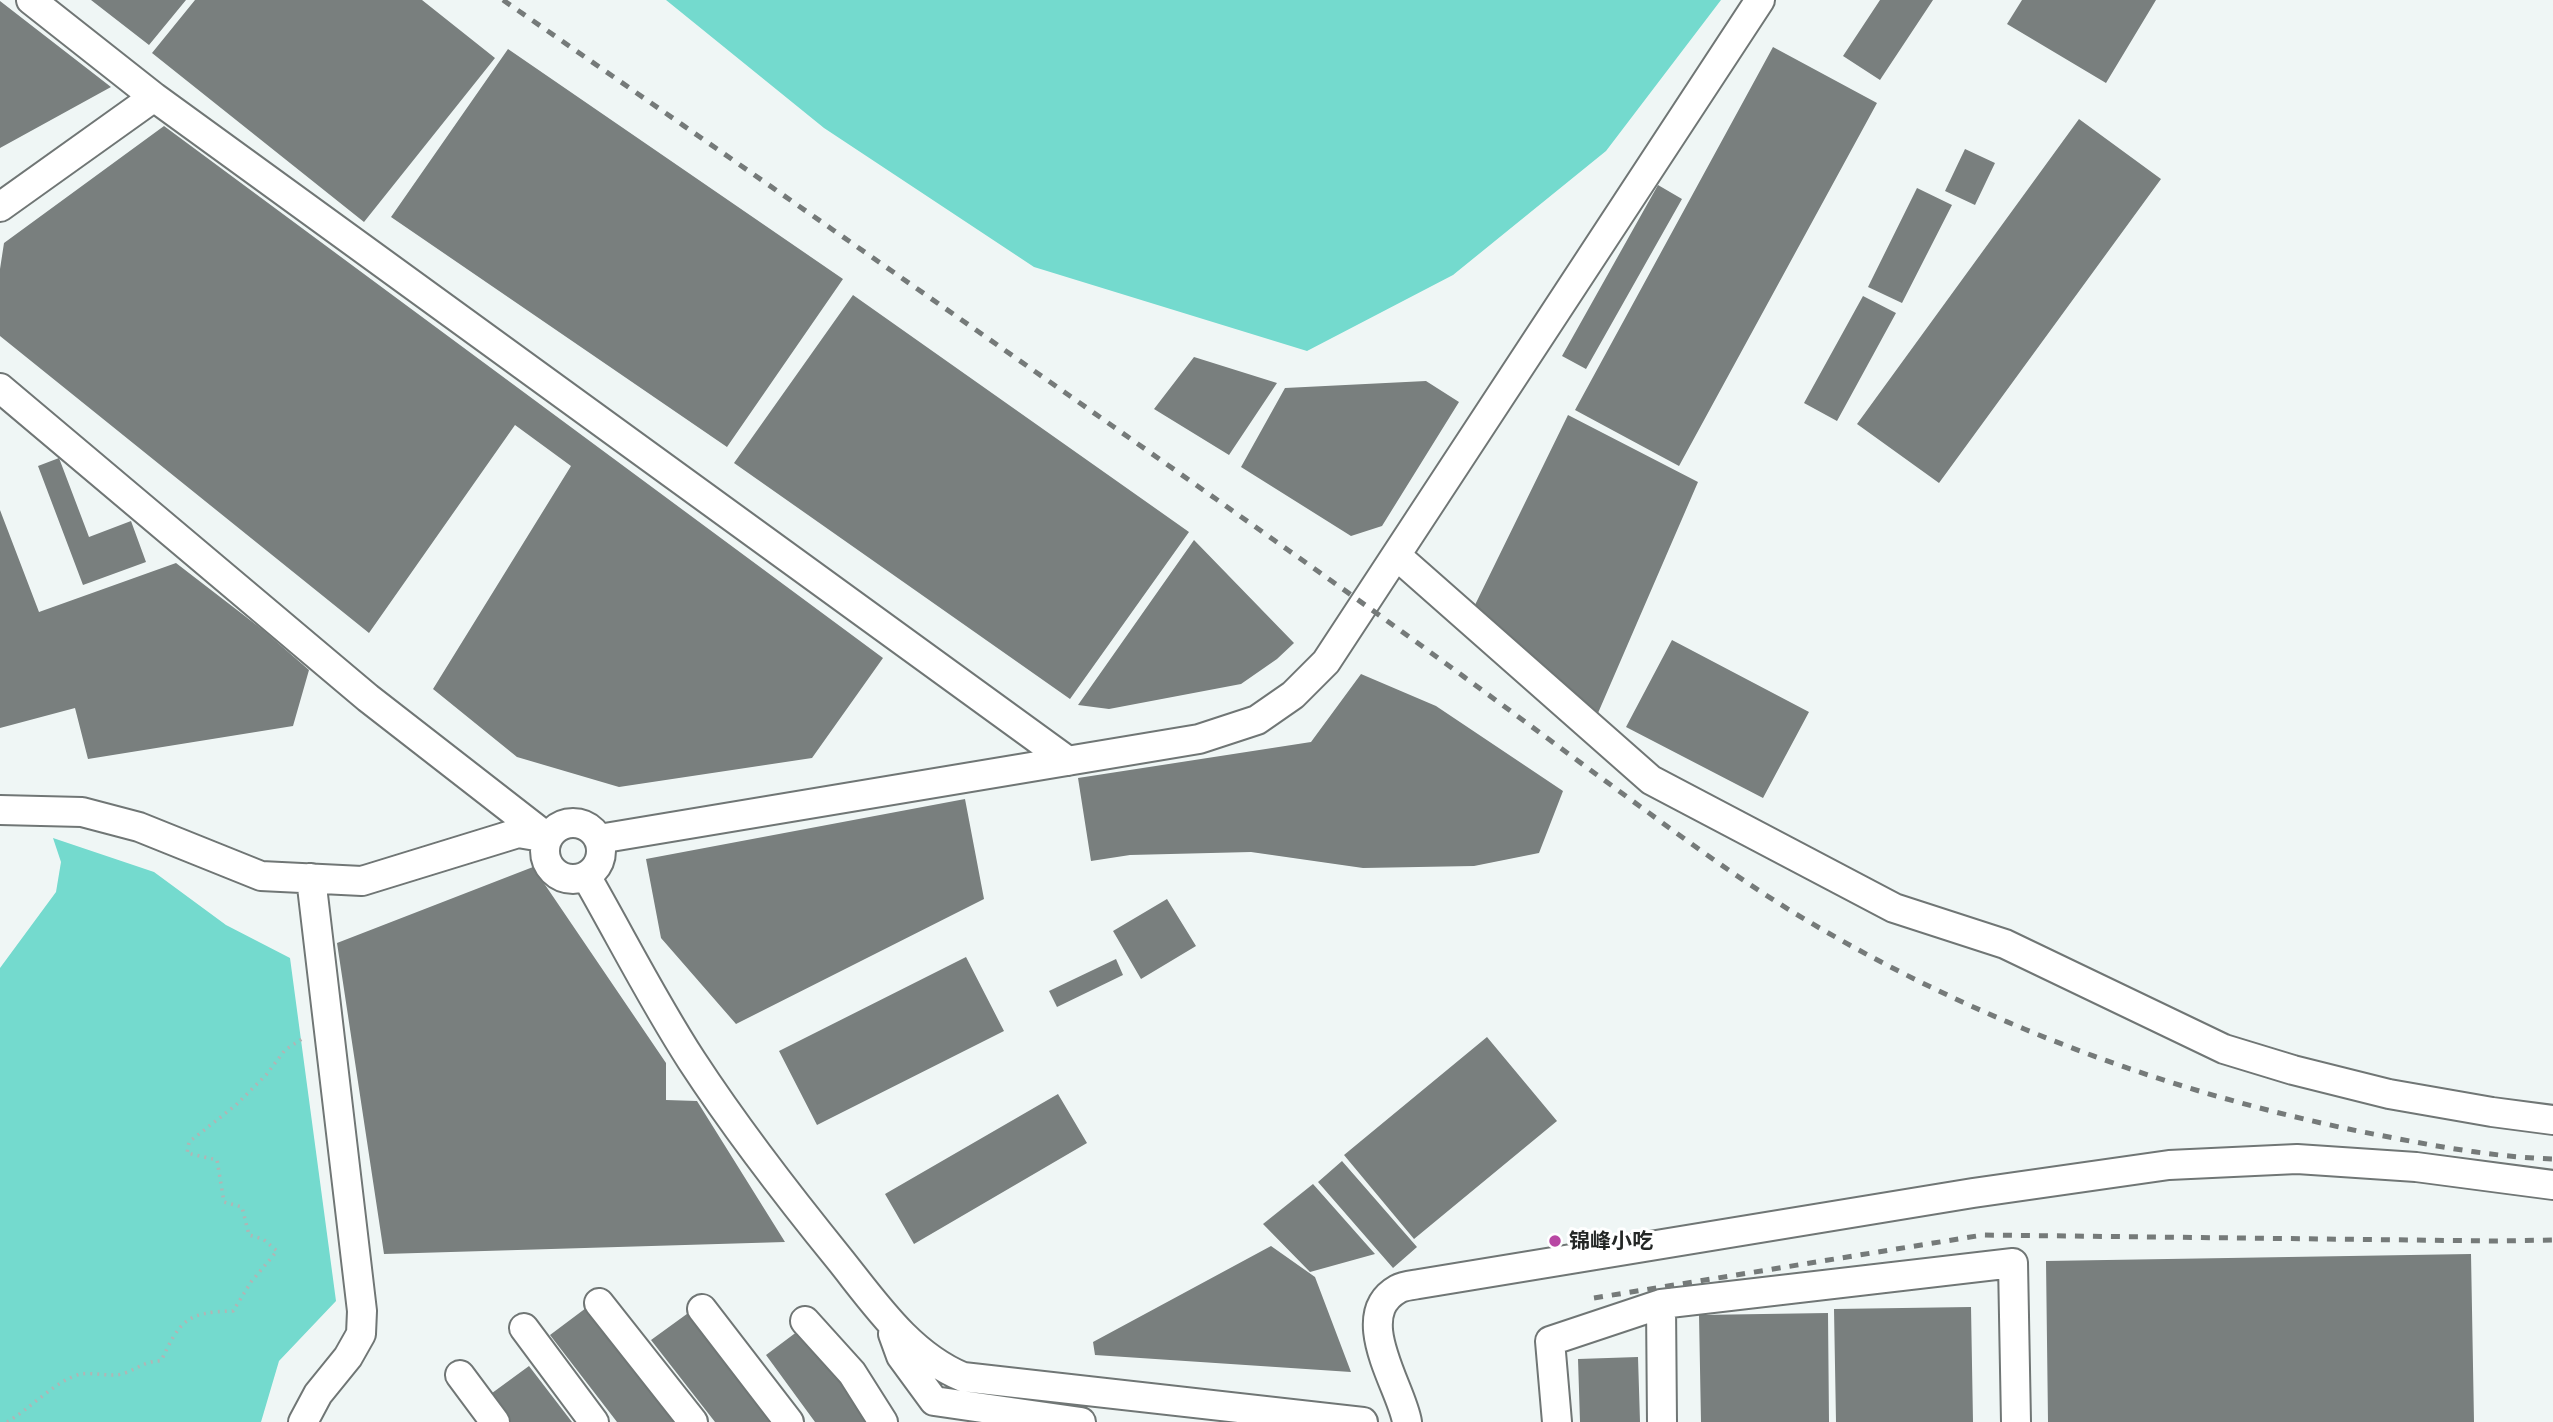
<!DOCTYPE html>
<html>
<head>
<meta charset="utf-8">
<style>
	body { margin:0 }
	canvas { display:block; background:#eff6f5 }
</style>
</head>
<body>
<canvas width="2553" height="1422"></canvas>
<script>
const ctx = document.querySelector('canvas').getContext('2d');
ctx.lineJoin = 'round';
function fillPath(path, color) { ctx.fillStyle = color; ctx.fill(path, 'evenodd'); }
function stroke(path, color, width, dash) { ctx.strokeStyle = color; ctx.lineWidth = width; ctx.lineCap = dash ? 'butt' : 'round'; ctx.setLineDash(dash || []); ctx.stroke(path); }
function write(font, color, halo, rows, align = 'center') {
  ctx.font = font + ' "Exo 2","Noto Sans SC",sans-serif'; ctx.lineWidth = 6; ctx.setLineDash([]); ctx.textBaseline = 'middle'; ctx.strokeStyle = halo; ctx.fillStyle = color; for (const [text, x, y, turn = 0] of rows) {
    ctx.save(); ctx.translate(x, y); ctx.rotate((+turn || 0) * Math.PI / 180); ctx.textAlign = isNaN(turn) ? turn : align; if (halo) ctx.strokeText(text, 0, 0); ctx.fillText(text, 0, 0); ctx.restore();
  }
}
const green = new Path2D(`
	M666,0H1721L1606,151L1453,275L1307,351L1034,267L824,128Z
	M53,838L154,872L226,925L290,958L336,1301L279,1361L261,1422H0V968L56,892L61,862Z`);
const building = new Path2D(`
	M91,0H186L149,45Z
	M195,0H422L495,58L364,222L152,53Z
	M1880,0H1933L1880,80L1843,56Z
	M2022,0H2156L2106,83L2007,24Z
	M0,1L111,87L0,148Z
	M1773,47L1877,103L1679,466L1575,410Z
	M508,49L843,279L727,447L391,217Z
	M2079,119L2161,179L1939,483L1857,424Z
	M164,126L883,658L812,758L619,787L517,757L433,689L571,466L515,425L369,633L0,336V269L4,243Z
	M1965,149L1995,163L1975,205L1945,191Z
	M1658,185L1682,199L1586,369L1562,356Z
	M1917,188L1952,205L1902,303L1868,287Z
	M853,295L1189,532L1070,699L734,463Z
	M1863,296L1896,313L1837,421L1804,403Z
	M1194,357L1277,383L1229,455L1154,409Z
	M1426,381L1459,402L1382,526L1351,536L1241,467L1285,388Z
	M1568,415L1698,482L1598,713L1473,609Z
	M59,458L89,537L131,521L146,562L83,585L38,466Z
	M0,510L39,612L176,563L263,630L309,670L293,726L88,759L75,708L0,728Z
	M1194,540L1294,643L1277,659L1241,684L1109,709L1078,705Z
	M1672,640L1809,712L1763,798L1626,727Z
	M1361,674L1436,706L1563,791L1539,853L1474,866L1363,868L1251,852L1130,855L1091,861L1078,778L1311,742Z
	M965,799L984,899L736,1024L661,938L646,859Z
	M533,867L666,1063V1100L697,1101L785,1242L384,1254L337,943Z
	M1167,899L1196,946L1141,979L1113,931Z
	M966,957L1004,1031L817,1125L779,1051Z
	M1116,959L1123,975L1057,1007L1049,991Z
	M1487,1037L1557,1121L1414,1239L1344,1155Z
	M1058,1094L1087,1143L914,1244L885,1194Z
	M1342,1161L1417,1247L1393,1268L1318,1182Z
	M1313,1184L1375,1254L1310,1272L1263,1224Z
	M1271,1246L1315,1277L1351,1372L1095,1355L1093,1342Z
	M2471,1254L2474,1422H2048L2046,1261Z
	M590,1305L680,1422H617L550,1335Z
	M1971,1307L1973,1422H1836L1834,1309Z
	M691,1311L778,1422H715L651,1340Z
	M1828,1313L1829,1422H1701L1699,1315Z
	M806,1325L878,1422H815L766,1355Z
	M1638,1357L1640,1422H1580L1578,1359Z
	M529,1366L572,1422H508L488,1396Z`);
const path = new Path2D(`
	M7,1422C29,1410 57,1379 81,1374C95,1372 112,1378 125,1373C139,1368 145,1361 161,1361C180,1321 186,1312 233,1311L251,1282L277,1251L263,1239L249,1235L242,1207L224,1202L217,1160L187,1153L189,1142L236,1105L266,1075L285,1050L305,1037`);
const minor = new Path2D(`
	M31,0L154,97
	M0,207L154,97L1068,761
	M0,388L368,698L548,838
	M1397,556L1651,780L1894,908L2005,944L2224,1049L2293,1070L2389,1094L2492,1112L2553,1120
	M0,810L82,812L139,827L261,876L362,881L518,833L548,838
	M545 851a28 28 0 1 1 56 0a28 28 0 1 1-56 0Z
	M599,839L1199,739L1257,720L1293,695L1326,662L1760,0
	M586,876C621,937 653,1001 692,1061C737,1130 789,1197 841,1261C876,1305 910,1355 963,1377L1363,1422
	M599,1303L693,1422
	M702,1309L789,1422
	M805,1321L852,1373L883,1422
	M524,1328L594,1422
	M893,1334L901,1356L934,1401L1081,1422
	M460,1375L495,1422
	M303,1422L318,1394L348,1357L361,1334L362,1311L311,878
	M1407,1422C1402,1388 1350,1316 1398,1289C1403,1286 1413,1285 1419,1284L1973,1193L2169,1165L2297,1159L2416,1167L2553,1185
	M1557,1422L1550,1341L1661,1304
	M1662,1422L1661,1304L2013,1263L2016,1422`);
const rail = new Path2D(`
	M503,0C765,182 1027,365 1288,550C1390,622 1489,695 1589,769C1659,820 1732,876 1806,920C1978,1022 2167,1092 2363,1132C2425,1144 2489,1157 2553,1159
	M1594,1298L1983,1235L2496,1241L2553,1240`);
const markers = [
	[1555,1241,7,"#b847a3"]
];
const poiNames = [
	["锦峰小吃",1569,1241]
];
fillPath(green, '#74dace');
fillPath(building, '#797f7e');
stroke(minor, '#707675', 32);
stroke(path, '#b0b6b5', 3.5, [2, 5]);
stroke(minor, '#fff', 28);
stroke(rail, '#757a79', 5, [9, 9]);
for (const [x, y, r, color] of markers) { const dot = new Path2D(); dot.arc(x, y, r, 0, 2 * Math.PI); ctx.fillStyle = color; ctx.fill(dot); stroke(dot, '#fff', 2.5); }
write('bold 21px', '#242726', '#fff', poiNames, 'left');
</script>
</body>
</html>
